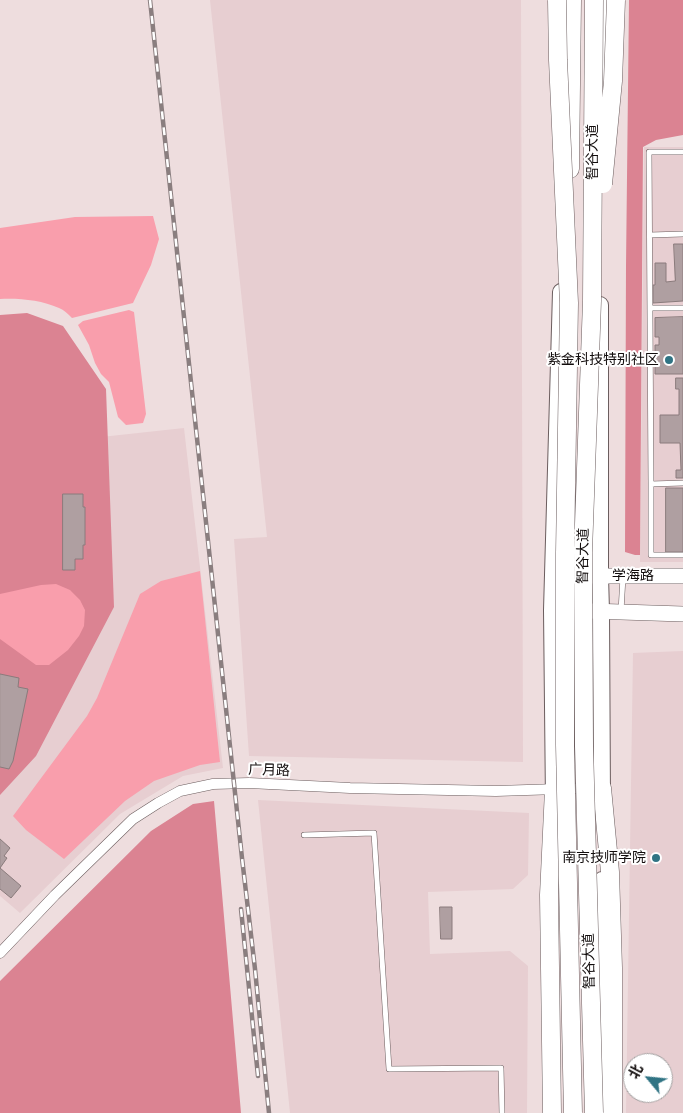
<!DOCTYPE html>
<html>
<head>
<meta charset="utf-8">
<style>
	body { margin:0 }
	#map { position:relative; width:683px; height:1113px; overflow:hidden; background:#eeddde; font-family:Roboto,"Noto Sans SC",sans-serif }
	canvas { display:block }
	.north { position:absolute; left:623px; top:1053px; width:50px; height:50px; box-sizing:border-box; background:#fff; border:1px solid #a09e9e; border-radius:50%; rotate:298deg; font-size:14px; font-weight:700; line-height:20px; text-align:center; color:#110c0c }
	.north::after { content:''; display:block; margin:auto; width:18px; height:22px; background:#307484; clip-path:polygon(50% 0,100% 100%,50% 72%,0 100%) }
</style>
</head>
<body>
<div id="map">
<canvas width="683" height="1113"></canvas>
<div class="north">北</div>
</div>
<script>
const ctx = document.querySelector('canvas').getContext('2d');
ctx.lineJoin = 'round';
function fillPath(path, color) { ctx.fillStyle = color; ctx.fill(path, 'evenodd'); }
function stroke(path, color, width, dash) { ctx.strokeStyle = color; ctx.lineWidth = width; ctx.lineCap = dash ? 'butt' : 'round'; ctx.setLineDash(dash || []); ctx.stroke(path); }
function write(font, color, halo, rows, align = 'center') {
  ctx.font = font + ' Roboto,"Noto Sans SC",sans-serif'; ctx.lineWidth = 4; ctx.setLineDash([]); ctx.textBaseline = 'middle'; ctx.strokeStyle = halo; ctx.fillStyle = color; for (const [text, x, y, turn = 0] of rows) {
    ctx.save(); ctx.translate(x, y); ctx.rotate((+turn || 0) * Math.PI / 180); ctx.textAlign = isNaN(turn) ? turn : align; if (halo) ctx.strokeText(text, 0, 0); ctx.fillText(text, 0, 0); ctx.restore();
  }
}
const built = new Path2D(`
	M210,0H521L523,762L249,756L234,539L267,537Z
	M644,147H683V562H640Z
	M184,428L223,768L183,776L120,814L20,913L0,896V448Z
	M683,651V1113H626L633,653ZM633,1063H663V1093H633Z
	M258,800L529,813L528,875L513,889L428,892L430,954L510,951L528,966L527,1113H290Z`);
const forest = new Path2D(`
	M629,0H683V135L656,140L643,147L640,555H635L625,552L626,266Z
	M27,313L63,326L106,389L114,607L36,756L0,795V315Z
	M214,801L241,1113H0V981L151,831L193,804Z`);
const water = new Path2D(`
	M153,216L159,239L151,265L133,303L72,318C68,314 64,310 59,308C41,300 19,298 0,299V228L75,217Z
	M129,310L134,312L146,414L143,423L126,425L118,417L109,382L101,374L95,363L89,345L78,325L83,321Z
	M200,571L220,762L200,765L154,781L125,801L64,859L26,830L13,816L87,716L97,698L140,594L161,581Z
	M56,584L70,590L80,600L85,610L84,626L79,636L68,650L49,665H36L0,639V594L41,585Z`);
const building = new Path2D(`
	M674,244H683V301L653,303V285H655V263H666V282L675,281Z
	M683,317V374H655V345H659V337H655V318Z
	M676,378H683V478H676V470H681L680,443H660V415H679V389H676Z
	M666,488H683V552H666Z
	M63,494H83V507H85V545H83V559H75V570H63Z
	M0,674L19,678L18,687L28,689L13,761L9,769L0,767Z
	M0,839L10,848L4,856L7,858L0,868Z
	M0,868L21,886L11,898L0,889Z
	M440,907H452V939H441Z`);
const service = new Path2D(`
	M650,235L683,234
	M650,308H683
	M683,483L651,484V555H683
	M651,484L649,152H683
	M621,611L623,577
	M304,835L374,833L389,1069L501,1068L502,1113`);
const minor = new Path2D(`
	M0,953L55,895L133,819L158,803L180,791L213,784L249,783L350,788L496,791L589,788`);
const secondary = new Path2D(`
	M590,576H683
	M590,611L683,614`);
const primary = new Path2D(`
	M602,101L604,0
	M600,305V576L601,611L602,801
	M554,803L552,610L561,292
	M602,880L604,1113`);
const trunk = new Path2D(`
	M570,169L572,0
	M602,788L610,872L613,968V1113
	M552,1113L549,895L554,790`);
const rail = new Path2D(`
	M150,0L242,858L255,969L269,1113
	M241,909L258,1076`);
const trunkBridge = new Path2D(`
	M557,0L558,60L569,303L565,553V745L573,1113
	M603,184L613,81L616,0
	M594,1113L584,746L583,552L592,301L594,0`);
const markers = [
	[669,360,5,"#307484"],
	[656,858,5,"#307484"]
];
const streetNames = [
	["智谷大道",593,152,-90],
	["智谷大道",584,556,-89],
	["学海路",633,576],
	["广月路",269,771,2],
	["智谷大道",590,961,-91]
];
const poiNames = [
	["紫金科技特别社区",659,360],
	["南京技师学院",646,858]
];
fillPath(built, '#e7ced1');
fillPath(forest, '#db8392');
fillPath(water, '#f99eac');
fillPath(building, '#af9fa1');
stroke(building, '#8a7b7c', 1);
stroke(service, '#6b5d5e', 6);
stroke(minor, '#6b5d5e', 11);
stroke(secondary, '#6b5d5e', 16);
stroke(primary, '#6b5d5e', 18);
stroke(trunk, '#6b5d5e', 19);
stroke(service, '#fff', 5);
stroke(minor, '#fff', 10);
stroke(secondary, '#fff', 15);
stroke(primary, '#fff', 16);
stroke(trunk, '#fff', 18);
stroke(rail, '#8a7e7f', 4.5);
stroke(rail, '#fff', 2.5, [8]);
stroke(trunkBridge, '#6b5d5e', 19, []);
stroke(trunkBridge, '#fff', 18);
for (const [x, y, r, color] of markers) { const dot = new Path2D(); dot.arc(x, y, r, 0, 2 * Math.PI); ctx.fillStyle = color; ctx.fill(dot); stroke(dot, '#fff', 2); }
write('14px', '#110c0c', '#fff', streetNames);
write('14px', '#110c0c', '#fff', poiNames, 'right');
</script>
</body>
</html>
